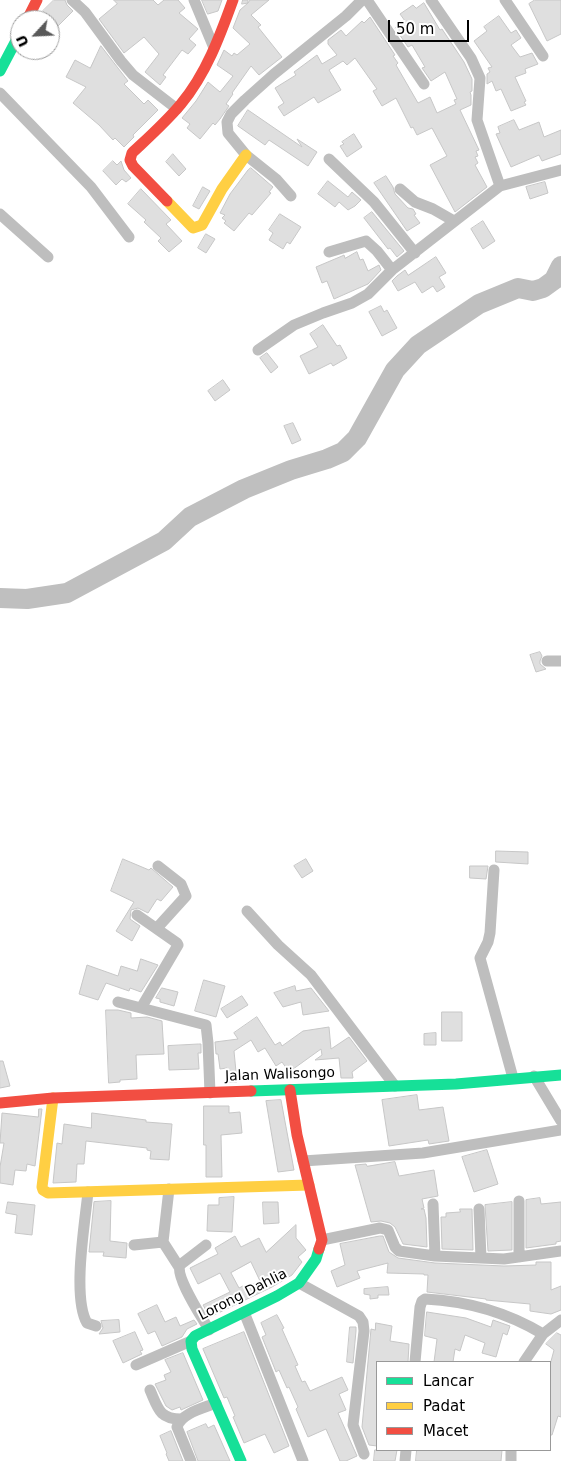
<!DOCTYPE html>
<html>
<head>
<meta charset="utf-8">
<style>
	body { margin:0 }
	#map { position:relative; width:561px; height:1461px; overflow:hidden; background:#fff; font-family:"DejaVu Sans",sans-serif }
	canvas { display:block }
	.legend { position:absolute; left:376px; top:1361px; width:175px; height:90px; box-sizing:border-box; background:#fff; border:1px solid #999; margin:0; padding:6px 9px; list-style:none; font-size:15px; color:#000 }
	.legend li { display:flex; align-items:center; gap:10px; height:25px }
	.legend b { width:25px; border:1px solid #999 }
	.north { position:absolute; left:10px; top:10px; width:50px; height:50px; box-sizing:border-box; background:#fff; border:1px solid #999; border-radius:50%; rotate:245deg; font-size:14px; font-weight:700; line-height:20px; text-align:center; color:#000 }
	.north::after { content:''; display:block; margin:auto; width:18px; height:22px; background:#595959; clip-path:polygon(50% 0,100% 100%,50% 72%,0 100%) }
	.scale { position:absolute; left:388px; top:20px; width:81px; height:22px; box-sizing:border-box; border:2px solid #000; border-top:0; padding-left:6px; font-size:15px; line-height:18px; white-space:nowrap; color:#000; -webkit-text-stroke:4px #fff; paint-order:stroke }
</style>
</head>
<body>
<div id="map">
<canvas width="561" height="1461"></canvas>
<ul class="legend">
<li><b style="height:6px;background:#16e098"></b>Lancar</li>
<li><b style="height:6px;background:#ffcf43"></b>Padat</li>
<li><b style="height:6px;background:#f24e42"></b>Macet</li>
</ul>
<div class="north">U</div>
<div class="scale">50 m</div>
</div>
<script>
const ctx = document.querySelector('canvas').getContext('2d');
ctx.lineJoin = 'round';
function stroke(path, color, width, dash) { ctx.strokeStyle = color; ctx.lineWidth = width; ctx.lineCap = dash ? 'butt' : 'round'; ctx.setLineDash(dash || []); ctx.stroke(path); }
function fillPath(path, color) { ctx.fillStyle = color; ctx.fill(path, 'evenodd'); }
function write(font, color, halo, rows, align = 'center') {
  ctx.font = font + ' "DejaVu Sans",sans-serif'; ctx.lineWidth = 4; ctx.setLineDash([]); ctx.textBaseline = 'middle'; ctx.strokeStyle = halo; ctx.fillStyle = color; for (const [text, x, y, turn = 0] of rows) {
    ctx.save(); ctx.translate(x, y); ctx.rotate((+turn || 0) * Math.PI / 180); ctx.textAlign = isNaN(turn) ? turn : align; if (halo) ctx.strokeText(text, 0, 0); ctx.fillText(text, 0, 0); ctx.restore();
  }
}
const river = new Path2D(`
	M0,598L27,599L67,593L164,541L190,517L244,489L291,470L327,459L343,452L357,438L395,370L418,345L479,304L518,288L533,291L543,288L554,280L561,266`);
const building = new Path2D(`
	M54,0H65L67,5L73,11L58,26L43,11Z
	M114,0H153L158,5L164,0H178L185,8L179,13L198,29L189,39L196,45L188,54L182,50L163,75L166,77L160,85L145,72L159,54L144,37L124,53L99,19L117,4Z
	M202,0H222L218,11L208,14Z
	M243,0H248V3L250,0H269L251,15L261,25L258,27L282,57L259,75L251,66L232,93L233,94L226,104L229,106L220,119L215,125L213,123L200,139L187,128L190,124L182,118L196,101L208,82L220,92L233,76L217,65L224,50L232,56L234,53L237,55L250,44L233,28L240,10L248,3L242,4Z
	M535,0H561V34L547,41L529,4Z
	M424,3L440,30L442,29L464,62L472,79V91L470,92L471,95V105L460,110L479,150L476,151L478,156L475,157L478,163L475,165L487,187L455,212L430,165L447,156L432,128L417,135L413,127L411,128L396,98L382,106L373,91L377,89L355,58L347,65L343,61L329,70L341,90L318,103L314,97L284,116L278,107L284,103L275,88L296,75L294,72L317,55L322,64L337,55L328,44V40L341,30L346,36L362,21L364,23L370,17L395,55L393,56L398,63L396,65L418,103L430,97L437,113L456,104L454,100L457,99L445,72L431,81L422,68L425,67L412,45L408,47L395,28L405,21L400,14L413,5L416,8Z
	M499,16L511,33L516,30L521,38L511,45L520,57L532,53L538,64L525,69L526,73L515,77L526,101L524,102L526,105L511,111L501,89L496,91L492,81L487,84V74L490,72L488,68L492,67L474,41L487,31L484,27Z
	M101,46L128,81L124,84L144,104L148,100L158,110L133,135L134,137L124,147L115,138L113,140L99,125L73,103L86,87L66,77L75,60L90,68Z
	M248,110L302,147L297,139L317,152L308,166L269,140L265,145L238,126Z
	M514,120L519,130L539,122L544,137L561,130V154L542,161L539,155L511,167L496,134L500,133L498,127Z
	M354,134L362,147L347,157L340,146L344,144L342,142Z
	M173,154L186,169L179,176L166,162Z
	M113,161L117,165L121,161L124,170L131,178L126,182L122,179L116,185L103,171Z
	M251,168L273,187L269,192L271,193L252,215L249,213L234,231L224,223L226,221L222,218L225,215L220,213L230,194L248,170Z
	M386,176L393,187L395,194L408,208L413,209L416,214L414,215L420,223L407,231L374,183Z
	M328,181L348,197L352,192L361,200L355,206L348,210L339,202L335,207L318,194Z
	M545,182L548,193L530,199L526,187Z
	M203,187L210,191L199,209L193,206Z
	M141,189L171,220L166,224L182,241L169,252L158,241L161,238L144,222L146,220L128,204Z
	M372,212L404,251L397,257L390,248L388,249L364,218Z
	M280,214L301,227L290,244L287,242L283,249L269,240L273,233L269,230Z
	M483,221L495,241L483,249L471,229Z
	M206,234L215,239L206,253L198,248Z
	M357,252L360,260L363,259L368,271L379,265L381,270L368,284L334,299L327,281L322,283L316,267L342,256L344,255L345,258Z
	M436,257L446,273L439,277L445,287L437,292L433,286L422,293L415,282L398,291L392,281L397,276L405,270L408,275Z
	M381,306L384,312L387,310L397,328L382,336L369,312Z
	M323,325L337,346L340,345L347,358L333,366L331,363L309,374L300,356L318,347L310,334Z
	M267,353L278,367L271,373L260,358Z
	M223,380L230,390L215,401L208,391Z
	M293,423L301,440L292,444L284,426Z
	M540,652L542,656L540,661V664L546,669L536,672L530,655Z
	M496,851L528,852V864L496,862Z
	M123,859L149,870L151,868L173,887L161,901L157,899L148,913L138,908L131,910L130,919L140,926L132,941L116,931L134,902L111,891Z
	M306,859L313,871L302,878L294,866Z
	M470,866H488L486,879L470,878Z
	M141,959L158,965L141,992L130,988L129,991L106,983L98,1000L79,994L87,965L118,976L121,966L137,971Z
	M204,980L225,986L216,1017L195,1011Z
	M295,986L296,991L311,988L329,1011L303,1015L301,1002L283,1007L274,993Z
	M162,988L178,992L174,1006L160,1002V999L156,998Z
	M242,996L248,1005L227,1018L221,1009Z
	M106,1010H118L131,1013V1018L147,1017L162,1021L164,1054L136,1055L137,1079L120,1080V1082L109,1083Z
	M442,1012H462V1041H442Z
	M257,1017L275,1045L280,1042L282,1046L303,1031L329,1027L331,1049L349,1037L367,1061L352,1072L353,1078H341L339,1058L315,1060L322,1055L321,1049L289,1072L282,1062L276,1066L265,1048L258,1052L251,1040L234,1051L237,1082H228L227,1068L220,1069L218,1054H216L215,1042L238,1039L234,1033Z
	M436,1033V1045H424V1034Z
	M199,1044H201V1053H198L199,1069L169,1070L168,1046Z
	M0,1061H3L10,1086L0,1088Z
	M417,1095L419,1110L443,1107L449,1141L429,1144L428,1140L389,1146L382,1100Z
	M281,1100L294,1170L278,1172L266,1101Z
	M204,1106H229V1113L240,1112L242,1133L221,1135L222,1177H206V1145H204Z
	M39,1109H42L35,1166L27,1164L26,1171L15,1170L13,1185L0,1183V1167L4,1143H0L2,1113L38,1117Z
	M92,1113L146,1120V1122L172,1124L169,1160L150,1159L151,1151L147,1150V1148L86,1141L84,1164H77L76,1182L53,1183L57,1143L62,1144L64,1124L91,1128Z
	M487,1150L498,1184L474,1192L462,1157Z
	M395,1162L399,1176L434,1170L438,1196L422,1199L424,1208L421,1209H424L426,1218L427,1247L403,1244L395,1227L390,1223L381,1221L371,1222L355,1165L366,1164L367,1166Z
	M234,1197L232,1232L207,1231L208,1205H219V1198Z
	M540,1198L541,1204L561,1202V1241L556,1242V1244L526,1248V1200Z
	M111,1201L110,1241L127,1243L126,1258L103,1256L104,1252H89L94,1202Z
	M8,1202L35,1205L32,1235L15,1233L17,1215L6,1213Z
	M263,1202H278L279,1223L264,1224Z
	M512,1202V1250L488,1251L485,1205Z
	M460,1209H472L473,1250L442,1249L441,1217H446V1213L460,1212Z
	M296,1225V1238L306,1250L298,1257L302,1262L292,1275L272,1287L210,1317L203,1305L230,1292L220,1273L198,1284L190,1268L218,1254L215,1248L235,1236L241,1247L259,1238L266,1252ZM251,1262L260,1281L244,1288L243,1286L239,1288L231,1273Z
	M380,1236H383L389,1252L398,1258L435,1263L504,1266L536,1265V1262H551V1290L561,1286V1310L551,1314L530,1311V1304L486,1300V1299L427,1292L428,1275H424V1274L387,1273L388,1263L357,1271L360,1278L337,1287L331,1271L345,1265L340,1244Z
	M388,1287L389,1295H378V1298L370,1299V1295L364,1294V1289Z
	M157,1305L165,1322L176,1317L180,1326L194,1320L197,1324L187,1329L182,1337L162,1346L155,1331L148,1334L138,1314Z
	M427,1312L466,1318L491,1327L493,1320L510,1326L507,1335L503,1333L496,1357L482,1353L485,1343L465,1335L460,1351L455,1349L453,1362H434L437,1339L425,1336Z
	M277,1315L284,1328L282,1329L298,1365L295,1366L302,1382L305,1381L310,1391L342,1377L348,1390L339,1394L346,1410L338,1413L357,1456L346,1461H340L326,1429L308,1437L296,1409L298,1407L289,1387L287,1388L279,1370L276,1372L262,1337L266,1335L261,1323Z
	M119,1320L120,1332L99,1334L103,1328L101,1321Z
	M376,1323L392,1326L390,1341L409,1344L408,1362H377V1446L369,1445L362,1427L371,1329L375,1330Z
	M350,1327H356V1331L353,1363L347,1362Z
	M135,1332L143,1350L140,1351L142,1354L123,1363L113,1341Z
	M244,1332L289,1446L274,1453L265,1434L244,1443L233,1417L235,1416L227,1397L224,1398L203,1349Z
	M557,1333L561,1335V1417L558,1416L552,1435H550V1365L554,1350L546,1344Z
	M183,1353L203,1400L181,1410L180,1407L172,1410L166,1406L155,1384L166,1380L164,1375L171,1372L165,1360Z
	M206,1424L208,1428L214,1425L230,1461H198L187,1432Z
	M171,1431L183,1461H169L166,1454L167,1453L160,1436Z
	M375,1450H397L395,1461H374Z
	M417,1450H502L501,1461H416Z`);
const street = new Path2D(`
	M72,0L85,12L121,61L133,75L177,109
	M194,0L214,48
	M367,0L424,84
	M431,0L471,58L480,78L477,120L500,186
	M505,0L543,56
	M0,93L91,187L129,237
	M329,159L374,202L415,253
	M400,189L415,202L433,209L454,221
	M291,196L276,179L246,155L228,133L227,122L231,114L245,100L274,74L346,16L362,0
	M0,214L48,257
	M329,252L366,241L377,251L392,270
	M258,350L294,325L323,313L352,303L368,294L392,270L500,186L561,170
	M547,661H561
	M494,870L490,933L488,942L480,958L513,1078
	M247,911L278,945L311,975L395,1086
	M137,915L177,943L178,945L141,1008
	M157,928L186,896L181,884L158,866
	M118,1002L206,1025L208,1043L210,1093
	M534,1076L561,1121
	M303,1161L423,1153L561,1130
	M88,1192C85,1223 72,1297 87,1323L96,1326
	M519,1201V1257
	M433,1204L435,1256
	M479,1209L481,1258
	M322,1240L380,1228L388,1230L395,1247L399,1251L435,1256L504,1259L561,1251
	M163,1242L179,1267
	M134,1245L163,1242L169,1189
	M206,1245L180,1265C175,1277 202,1317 209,1330
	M299,1283L359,1316L363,1322L364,1331L353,1425L364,1454
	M244,1312L303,1461
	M415,1362L420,1307L422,1301L425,1299C466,1301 508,1313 543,1334
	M524,1362L543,1334L561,1320
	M136,1365L191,1341
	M150,1390C158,1408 159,1419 181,1419
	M191,1461L177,1427C181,1413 204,1408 216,1403
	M405,1461L406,1450
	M511,1461V1450`);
const fast = new Path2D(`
	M0,71L20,33
	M251,1091L456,1084L561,1075
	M241,1461L192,1349L191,1341L195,1336L277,1296L299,1283L316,1259L319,1249`);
const slow = new Path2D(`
	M167,201L193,228L202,225L222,189L246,155
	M53,1098L42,1187L43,1190L48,1193L309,1185`);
const jam = new Path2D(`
	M27,20L37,0
	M167,201L133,166L130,160L132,153C149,137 166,122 181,104C206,74 220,36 233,0
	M290,1090L297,1135L322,1240L319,1249
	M0,1103L53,1098L251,1091`);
const streetNames = [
	["Jalan Walisongo",280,1075,-2],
	["Lorong Dahlia",243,1295,-27]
];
stroke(river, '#bfbfbf', 20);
fillPath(building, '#dfdfdf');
stroke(building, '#c7c7c7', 1);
stroke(street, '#bebebe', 11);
stroke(fast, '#16e098', 11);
stroke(slow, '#ffcf43', 11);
stroke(jam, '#f24e42', 11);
write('14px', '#000', '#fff', streetNames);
</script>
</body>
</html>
